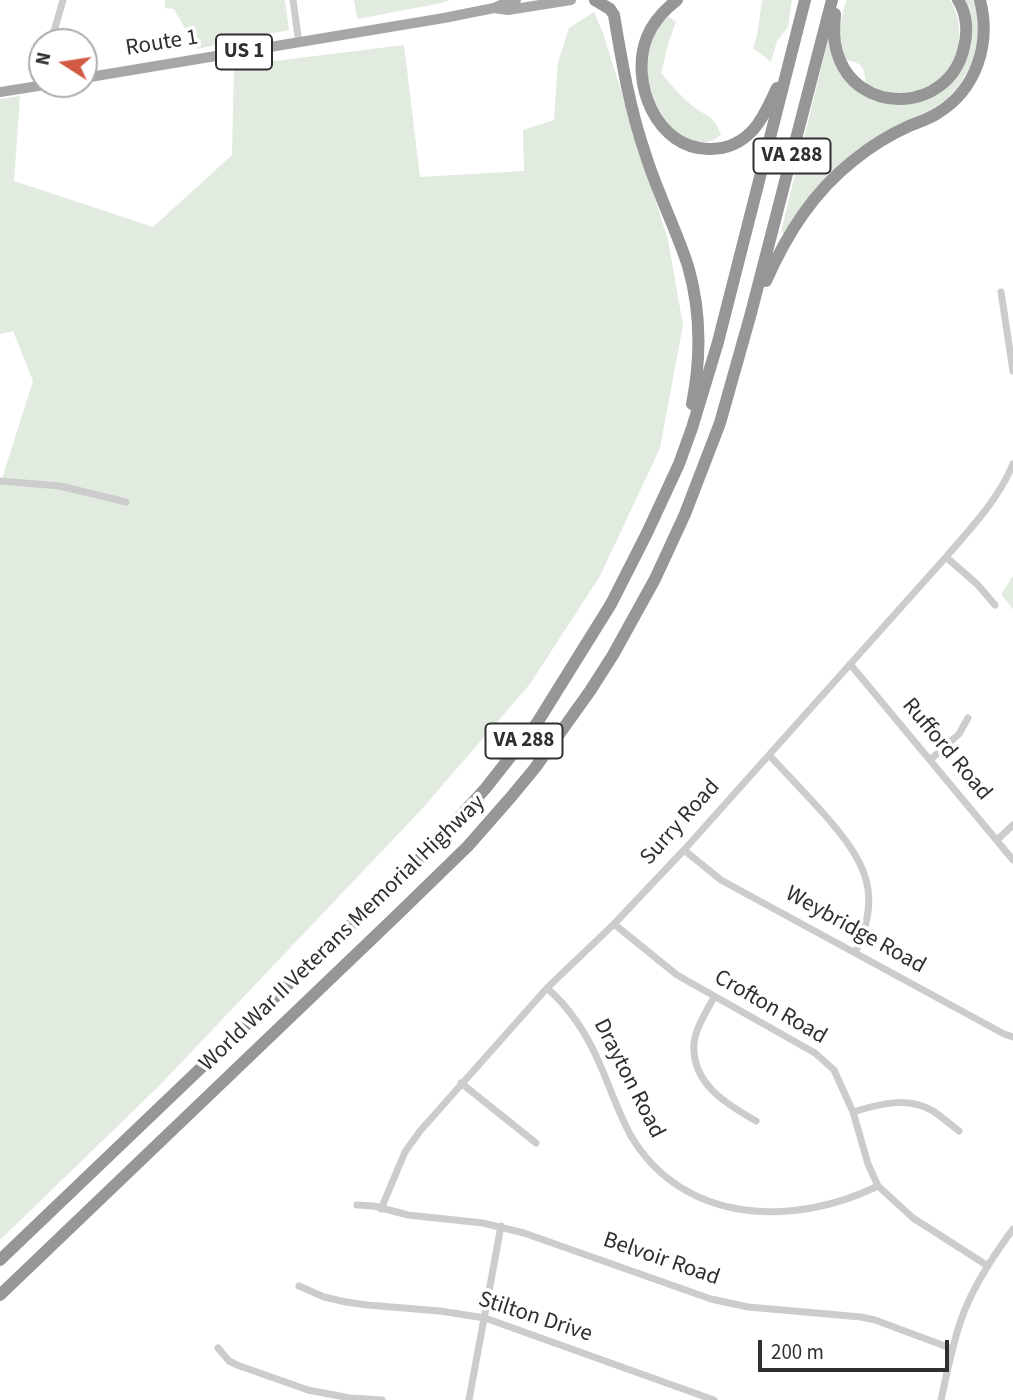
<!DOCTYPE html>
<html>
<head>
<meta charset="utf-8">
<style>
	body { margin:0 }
	#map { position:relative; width:1013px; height:1400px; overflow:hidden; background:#fff; font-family:"Source Sans 3",sans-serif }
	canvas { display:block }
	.north { position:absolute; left:28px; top:28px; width:70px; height:70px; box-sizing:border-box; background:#fff; border:2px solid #acacac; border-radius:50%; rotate:282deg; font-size:19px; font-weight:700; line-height:28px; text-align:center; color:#2f2f2f }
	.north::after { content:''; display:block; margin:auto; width:24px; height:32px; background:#d25a45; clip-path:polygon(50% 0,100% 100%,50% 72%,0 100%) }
	.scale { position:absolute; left:758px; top:1340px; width:191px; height:32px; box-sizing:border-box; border:4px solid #2f2f2f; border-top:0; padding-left:9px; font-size:21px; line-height:24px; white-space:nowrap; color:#2f2f2f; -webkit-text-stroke:5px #fff; paint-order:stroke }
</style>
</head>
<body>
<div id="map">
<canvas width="1013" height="1400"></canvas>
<div class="north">N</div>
<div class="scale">200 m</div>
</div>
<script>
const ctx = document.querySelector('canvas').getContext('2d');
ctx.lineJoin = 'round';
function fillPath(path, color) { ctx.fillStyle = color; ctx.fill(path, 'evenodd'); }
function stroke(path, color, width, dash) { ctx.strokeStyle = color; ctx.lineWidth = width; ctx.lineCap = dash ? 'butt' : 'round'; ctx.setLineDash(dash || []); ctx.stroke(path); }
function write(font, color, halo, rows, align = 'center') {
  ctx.font = font + ' "Source Sans 3",sans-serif'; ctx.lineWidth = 7; ctx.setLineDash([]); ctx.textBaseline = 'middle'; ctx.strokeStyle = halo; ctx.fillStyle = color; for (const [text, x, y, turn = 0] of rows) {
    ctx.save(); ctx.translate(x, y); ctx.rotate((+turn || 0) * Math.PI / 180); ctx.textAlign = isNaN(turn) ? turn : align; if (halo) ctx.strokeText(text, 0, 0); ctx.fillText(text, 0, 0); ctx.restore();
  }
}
const green = new Path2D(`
	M165,0H285L289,30L197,49L174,9L165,8Z
	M354,0H450L442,3L357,19Z
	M762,0H792L788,27L777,41L771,62L753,48L757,36Z
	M847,0H950C974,40 950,91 903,93C898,94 892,95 887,93C880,91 873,87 866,84C864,65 862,63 843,59C837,39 839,19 847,0Z
	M964,0H976L979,29L973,62L959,86L948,98L930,112L896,126L792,220L784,233L781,232L830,32L841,72L898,105L919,102L935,94L960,71L967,56L971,41Z
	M594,12L603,33L668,240L683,325L660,448L600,576L530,684L421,810L159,1086L0,1240V485L33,381L13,331L0,334V99L20,96L14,181L153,227L232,155L234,66L404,45L420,177L524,171L523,130L554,120L558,62L569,28Z
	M669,17L676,22L669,41L661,73C670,84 679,94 689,103C705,117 713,113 721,135C698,153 675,135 661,116C658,112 654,107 652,102C642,78 644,31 669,17Z
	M1013,576V609L1001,594Z`);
const street = new Path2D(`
	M293,0L299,43
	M51,42L63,0
	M38,86L42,73
	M1001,292L1013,371
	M0,481L60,486L126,502
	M946,557L977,584L995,605
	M850,664L1013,860
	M769,755C787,774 806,794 824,814C865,861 884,893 855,953
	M930,760L959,734L968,718
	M997,840L1013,825
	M684,850L721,880L1004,1034L1013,1037
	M614,924L677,975L815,1053L834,1070L853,1112L868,1164L878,1186L913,1218L988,1266
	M547,988C571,1009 589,1038 601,1067C611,1090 619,1114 631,1136C684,1225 794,1227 878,1186
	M714,997C707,1011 696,1027 694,1043C691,1083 726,1104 756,1121
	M461,1083L536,1143
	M853,1112C879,1104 908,1096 933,1111C942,1117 951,1125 959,1131
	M357,1205L374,1206L408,1215L483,1223L524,1233L711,1299L748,1307L861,1317L875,1320L953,1349
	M381,1209L405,1152L420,1131L547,988L614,924L684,850L946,557C971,528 998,500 1013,464
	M299,1286L324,1297L346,1302L367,1305L440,1311L485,1318L714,1400
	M218,1348L229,1361L237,1365L308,1390L350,1398L382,1400
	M469,1400L501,1226
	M941,1400C947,1373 952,1346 961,1320C972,1287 993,1256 1013,1229`);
const primary = new Path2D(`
	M494,8L508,10L571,0
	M84,78L444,18L494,8L507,2L516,0
	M0,92L51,84`);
const highway = new Path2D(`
	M595,0L610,9L614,15C622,63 630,110 646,156C658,194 676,229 688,266C701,311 701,359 692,404
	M677,0C664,10 653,22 647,37C629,82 657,150 710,149C727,149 742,142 753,130C764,118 770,102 777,88
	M835,14C834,27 833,40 837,52C856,118 950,113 964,47C968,32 967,14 958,0
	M766,281C787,234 813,192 854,160C870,147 889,135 909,126C919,122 929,119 938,113C977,89 991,43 980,0
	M0,1260L431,848L485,789L537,723L611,604L647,533L679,464L692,428L718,342L805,0
	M0,1295L395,917L468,846L511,797L535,768L590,691L613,655L655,579L685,514L720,423L751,313L832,0`);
const shields = [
	[244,52,56],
	[792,156,77],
	[524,741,77]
];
const shieldNames = [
	["US 1",244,52],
	["VA 288",792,156],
	["VA 288",524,741]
];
const streetNames = [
	["Route 1",162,44,-9],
	["Rufford Road",946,750,50],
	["Surry Road",681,823,-48],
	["Weybridge Road",855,931,29],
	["World War II Veterans Memorial Highway",343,934,-44],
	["Crofton Road",770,1008,30],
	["Drayton Road",628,1079,63],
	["Belvoir Road",661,1260,19],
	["Stilton Drive",535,1318,18]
];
fillPath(green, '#e2ebdf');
stroke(street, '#ccc', 7);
stroke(primary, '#a7a7a7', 10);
stroke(highway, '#969696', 12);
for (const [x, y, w] of shields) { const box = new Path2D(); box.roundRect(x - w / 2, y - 17.5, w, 35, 5); ctx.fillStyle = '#fff'; ctx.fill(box); stroke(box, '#2f2f2f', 2); }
write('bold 21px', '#2f2f2f', null, shieldNames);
write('23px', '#2f2f2f', '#fff', streetNames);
</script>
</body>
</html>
